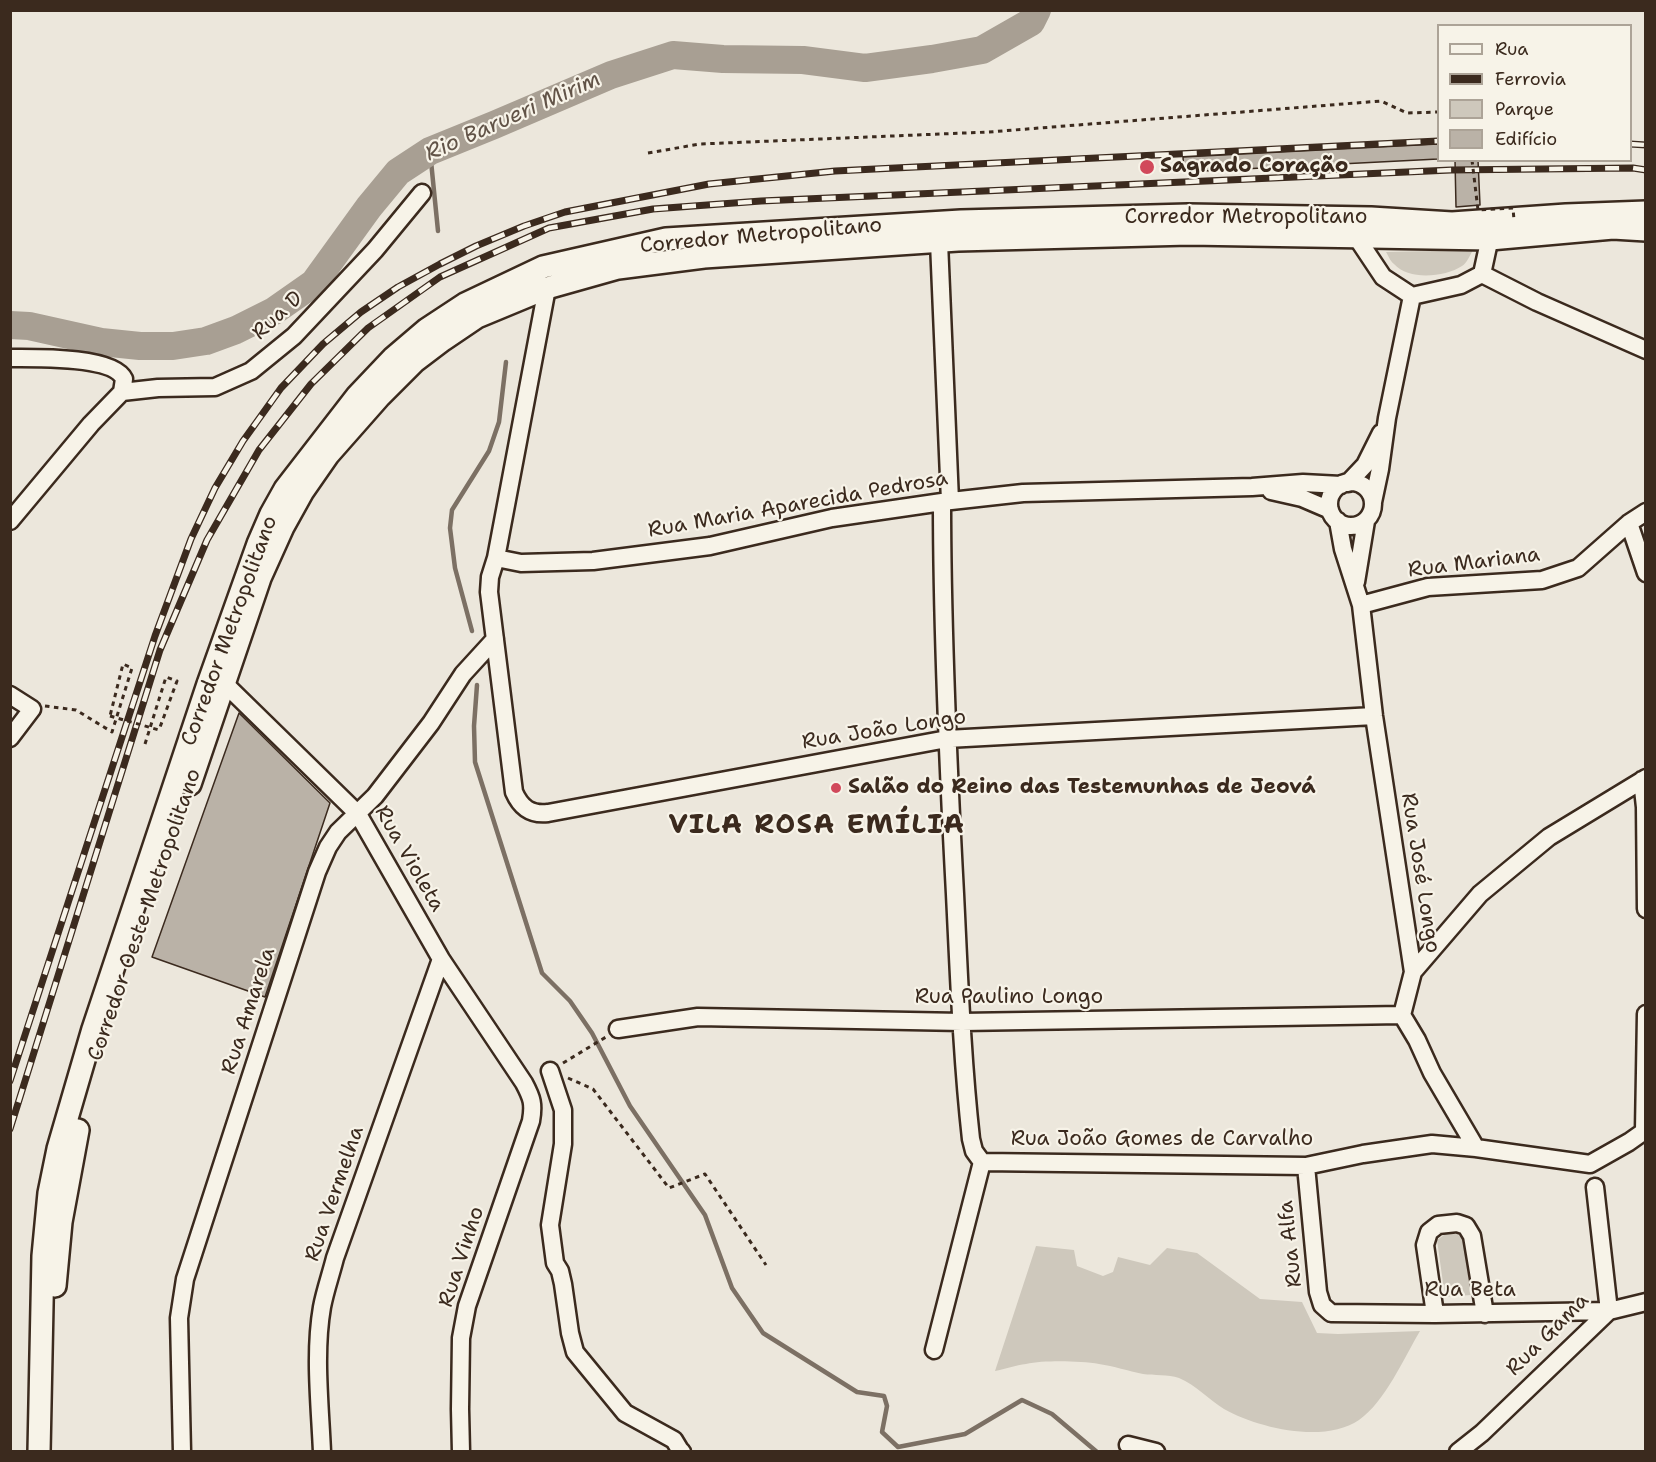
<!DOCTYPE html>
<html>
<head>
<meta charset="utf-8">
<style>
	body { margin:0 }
	#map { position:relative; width:1656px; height:1462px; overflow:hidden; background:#ece7dc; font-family:"Shantell Sans",sans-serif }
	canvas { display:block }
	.frame { position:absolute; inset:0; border:12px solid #3b2a1e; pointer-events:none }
	.legend { position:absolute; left:1437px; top:24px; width:195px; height:138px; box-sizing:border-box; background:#f7f3e8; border:2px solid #aca397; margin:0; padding:8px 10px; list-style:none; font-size:18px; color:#3b2a1e }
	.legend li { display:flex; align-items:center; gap:12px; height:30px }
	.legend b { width:30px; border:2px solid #aca397 }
</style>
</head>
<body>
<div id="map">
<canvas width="1656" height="1462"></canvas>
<div class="frame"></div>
<ul class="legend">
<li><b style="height:8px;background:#f7f3e8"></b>Rua</li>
<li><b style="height:8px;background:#3b2a1e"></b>Ferrovia</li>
<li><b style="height:16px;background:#cec8bc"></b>Parque</li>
<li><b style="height:16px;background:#bab2a7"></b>Edifício</li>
</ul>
</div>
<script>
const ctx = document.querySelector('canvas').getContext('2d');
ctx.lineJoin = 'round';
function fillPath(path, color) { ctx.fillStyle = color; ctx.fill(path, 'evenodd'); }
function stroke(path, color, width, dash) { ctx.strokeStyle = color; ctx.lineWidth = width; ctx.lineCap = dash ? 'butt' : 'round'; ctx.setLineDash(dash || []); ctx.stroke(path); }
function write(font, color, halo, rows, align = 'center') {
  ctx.font = font + ' "Shantell Sans",sans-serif'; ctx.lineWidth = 4.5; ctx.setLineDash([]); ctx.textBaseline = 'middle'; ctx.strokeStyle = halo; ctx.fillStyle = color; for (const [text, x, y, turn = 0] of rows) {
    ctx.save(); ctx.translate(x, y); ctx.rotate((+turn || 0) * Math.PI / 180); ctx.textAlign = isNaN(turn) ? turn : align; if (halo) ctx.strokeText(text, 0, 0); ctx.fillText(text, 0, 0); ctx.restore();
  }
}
const green = new Path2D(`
	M1473,250C1470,255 1467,263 1462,266C1445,277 1409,281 1394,264C1390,261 1388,255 1386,252Z
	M1447,1233L1457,1234L1463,1239L1471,1295L1445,1297L1437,1240Z
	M1036,1246L1074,1250L1077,1266L1103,1276L1113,1272L1118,1257L1150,1265L1167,1248L1197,1253L1260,1299L1302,1302L1317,1333L1338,1334L1420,1331C1404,1358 1385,1402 1359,1420C1324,1444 1258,1428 1224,1409C1209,1400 1196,1385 1179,1378C1168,1374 1154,1376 1143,1374C1128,1371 1114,1366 1099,1364C1080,1361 1045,1360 1026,1364C1016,1365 1005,1369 995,1371Z`);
const stream = new Path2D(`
	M430,151L438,231
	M472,631L455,568L450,528L452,510L489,451L499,422L506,362
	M477,685L474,726L475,762L542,973L570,1001L592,1033L630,1106L705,1215L732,1288L763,1333L857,1392L884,1396L887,1406L882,1432L898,1447L965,1434L1022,1400L1052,1414L1097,1452`);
const river = new Path2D(`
	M10,325L29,326L101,342L140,346H173L206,341L236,330L274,311L314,283L369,207L398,172L430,151L494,125L611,75L673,55L723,59L803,60L865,68L932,59L982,50L1031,22L1037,10`);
const building = new Path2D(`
	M1438,144V159L1184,172L1183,157Z
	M1455,160H1478L1480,205L1456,207Z
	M239,713L330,803L265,997L152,957Z`);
const path = new Path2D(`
	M648,153L700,144L989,132L1381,101L1407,113L1438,112
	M45,706L76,710L112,732L132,668L123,664L110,716
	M145,744L166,677L177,681L159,730
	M563,1063L606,1037
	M568,1078L593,1089L669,1188L705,1174L766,1265`);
const minor = new Path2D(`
	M1357,238L1383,277L1412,296
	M939,242L950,501
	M1482,274L1537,302L1646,350
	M1482,274L1492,228
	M547,288L496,558L490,577L489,592L514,792C521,808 531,815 548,813L947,739L1374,716
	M1412,296L1461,285L1482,274
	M10,358C34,358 114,356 124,379L122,392L91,424L10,521
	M122,392L158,388L215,387L251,371L294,336L375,250L422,193
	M1329 504a22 22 0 1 1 44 0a22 22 0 1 1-44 0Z
	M1348,483L1365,465L1381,433
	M1271,491L1302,498L1330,510
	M942,502C942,633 948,763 955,894C959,975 962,1058 971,1139L974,1151L982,1162
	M1373,502L1380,469L1387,418L1412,296
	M1338,521L1343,549L1361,605L1374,716L1413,972L1402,1015L1417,1040L1432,1073L1476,1148
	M1629,523L1646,573
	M496,558L521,563L593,561L710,546L832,518L942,502L1023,493L1252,487L1303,483L1341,485
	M1356,582L1366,521
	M1361,605L1428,587L1542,580L1578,568L1629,523L1646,512
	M225,684L358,814L441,959L524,1083C532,1098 534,1104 531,1121L467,1306L461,1338L460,1409L461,1452
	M10,695L32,709L10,738
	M1642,780L1645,807L1646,909
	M1413,972L1480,894L1549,837L1646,778
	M618,1029L698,1017L962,1022L1402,1015
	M550,1071L563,1110V1144L550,1225L555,1263L560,1271L563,1284L570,1333L575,1352L625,1413L674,1440L680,1450L682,1452
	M1644,1130L1646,1014
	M982,1162L1306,1166L1363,1154L1432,1144L1476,1148L1590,1164L1629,1142L1646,1130
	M1306,1166L1318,1292L1322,1305L1331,1313L1435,1314L1609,1311L1646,1302
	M1435,1314L1425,1245L1429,1232L1438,1225L1457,1223L1466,1226L1472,1236L1485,1314
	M934,1350L982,1162
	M1128,1445L1156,1452
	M182,1452L179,1318L185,1279L317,872L328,847L338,832L375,796L431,723L463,674L495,639
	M322,1452C320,1405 314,1353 322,1307C325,1291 331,1274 335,1258L441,959
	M1458,1452L1482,1433L1609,1311L1595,1187`);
const major = new Path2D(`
	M190,784L260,578L283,527L303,491L328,455L380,396L414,362L443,340L477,317L547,288L618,268L704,257L958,240L1189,234L1490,239L1613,228L1646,230
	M55,1286L61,1222L78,1130
	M39,1452L43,1256L49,1193L58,1149L93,1029L208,684L258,544L271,514L285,489L357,396L393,358L427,329L465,304L543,267L666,239L961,221L1188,215L1371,218L1452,223L1566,215L1646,212`);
const rail = new Path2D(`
	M1630,144L1646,145
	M10,1081L155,636L191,539L215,488L243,441L281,388L323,344L361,312L398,287L440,264L476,246L524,226L565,212L709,184L835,171L1438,141
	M10,1129L160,650L207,540L259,450L311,384L368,328L440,277L549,228L653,209L761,201L1451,170L1633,168L1646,170`);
const pathBridge = new Path2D(`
	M1472,160L1478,210L1513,208L1514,220
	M110,716L159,730`);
const markers = [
	[1147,167,8,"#d1495b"],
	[836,788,6,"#d1495b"]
];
const poiNames = [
	["Sagrado Coração",1160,167],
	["Salão do Reino das Testemunhas de Jeová",848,788]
];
const streetNames = [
	["Corredor Metropolitano",1246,218],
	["Corredor Metropolitano",761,236,-5],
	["Rua D",278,316,-43],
	["Rua Maria Aparecida Pedrosa",798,505,-10],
	["Rua Mariana",1474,563,-7],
	["Corredor Metropolitano",230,631,-70],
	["Rua João Longo",884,730,-9],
	["Rua Violeta",409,859,60],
	["Rua José Longo",1420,873,81],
	["Corredor Oeste Metropolitano",145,915,-71],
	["Rua Paulino Longo",1009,998],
	["Rua Amarela",249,1011,-72],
	["Rua João Gomes de Carvalho",1162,1140],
	["Rua Vermelha",335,1194,-71],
	["Rua Alfa",1291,1244,-96],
	["Rua Vinho",462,1257,-72],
	["Rua Beta",1470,1291],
	["Rua Gama",1548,1335,-45]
];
const waterNames = [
	["Rio Barueri Mirim",513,117,-24]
];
const districtNames = [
	["VILA ROSA EMÍLIA",817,826]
];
fillPath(green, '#cec8bc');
stroke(stream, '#7c7064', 4.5);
stroke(river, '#a89f93', 28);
fillPath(building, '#bab2a7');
stroke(building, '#3b2a1e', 1.5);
stroke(minor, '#3b2a1e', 21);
stroke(major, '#3b2a1e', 26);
stroke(path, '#3b2a1e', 3, [4.5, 4.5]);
stroke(minor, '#f7f3e8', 16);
stroke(major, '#f7f3e8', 21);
stroke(rail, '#3b2a1e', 7);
stroke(rail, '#f7f3e8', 4.5, [14]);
stroke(pathBridge, '#3b2a1e', 3, [4.5, 4.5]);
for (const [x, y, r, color] of markers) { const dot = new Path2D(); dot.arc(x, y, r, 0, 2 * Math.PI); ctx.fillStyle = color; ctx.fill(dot); stroke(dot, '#f7f3e8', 2); }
write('bold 21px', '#3b2a1e', '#f7f3e8', poiNames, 'left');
write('21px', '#3b2a1e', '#f7f3e8', streetNames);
write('italic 22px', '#615347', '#f7f3e8', waterNames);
ctx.letterSpacing = '1.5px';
write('bold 27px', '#3b2a1e', '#f7f3e8', districtNames);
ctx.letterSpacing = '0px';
</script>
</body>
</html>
